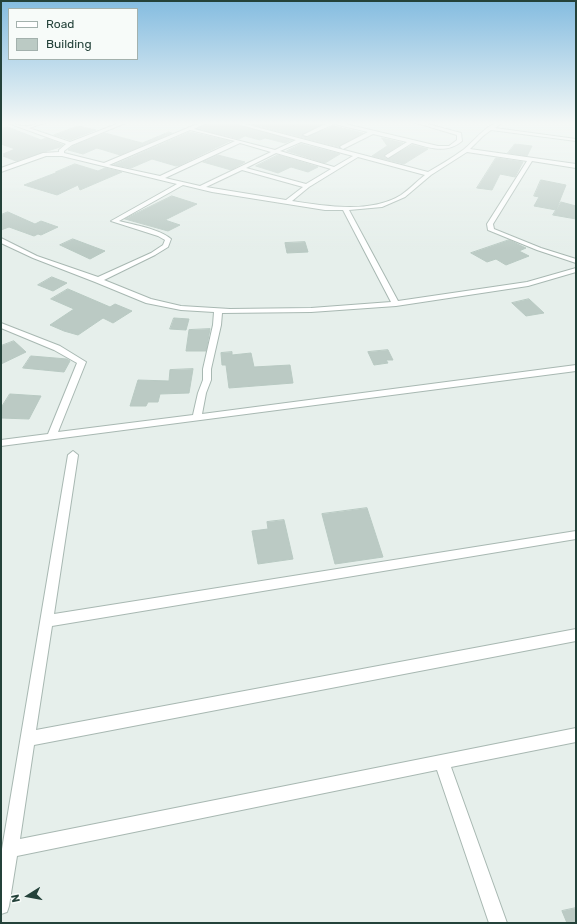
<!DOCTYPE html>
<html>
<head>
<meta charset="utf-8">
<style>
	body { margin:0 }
	#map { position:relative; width:577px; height:924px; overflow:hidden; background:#e6efeb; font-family:Rubik,sans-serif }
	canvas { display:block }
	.frame { position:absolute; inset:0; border:2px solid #24423a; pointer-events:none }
	.legend { position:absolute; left:8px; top:8px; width:130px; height:52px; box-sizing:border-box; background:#f7fbf9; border:1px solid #a3b1ad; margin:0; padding:5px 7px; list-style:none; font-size:12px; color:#24423a }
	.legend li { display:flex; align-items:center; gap:8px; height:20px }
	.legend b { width:20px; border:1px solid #a3b1ad }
	.north { position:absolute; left:8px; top:876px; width:40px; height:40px; -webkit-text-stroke:3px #f7fbf9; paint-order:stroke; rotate:259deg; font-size:11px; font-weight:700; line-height:16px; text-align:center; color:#24423a }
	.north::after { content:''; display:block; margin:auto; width:14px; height:18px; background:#24423a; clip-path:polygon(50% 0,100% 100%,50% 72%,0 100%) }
</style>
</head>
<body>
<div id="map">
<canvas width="577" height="924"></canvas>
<div class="frame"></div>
<ul class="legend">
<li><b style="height:5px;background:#fff"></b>Road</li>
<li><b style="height:11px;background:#bbcac4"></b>Building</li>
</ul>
<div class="north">N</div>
</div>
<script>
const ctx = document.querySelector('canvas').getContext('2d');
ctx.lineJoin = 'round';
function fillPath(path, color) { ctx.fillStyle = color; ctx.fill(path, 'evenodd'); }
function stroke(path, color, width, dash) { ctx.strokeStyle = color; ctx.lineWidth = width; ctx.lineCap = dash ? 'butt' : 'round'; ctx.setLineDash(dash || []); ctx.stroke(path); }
const building = new Path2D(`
	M209,122H229L292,140L285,143L265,138L260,140L245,136L239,139L198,129Z
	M243,122H292V125L293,126L304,122L324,123L302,135L307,137L334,126L363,133L339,147Z
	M79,126L96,130L70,140L54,135Z
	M8,127L41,140L46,138L63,145L60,147L16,161L3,156L6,155L3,154L15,149L1,144V129Z
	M169,132L172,133L120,155L97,148L83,154L68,150L73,146L105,133L142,143Z
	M190,132L230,141L180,165L176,166L152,159L131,168L114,165Z
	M382,138L403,143L384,155V157L387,159L412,145L428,149L404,164L372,156L387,146Z
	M301,144L340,154L325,163L287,151Z
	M515,144L532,146L527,156L508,153Z
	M218,155L245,162L231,170L203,162Z
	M278,155L318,167L308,172L291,167L278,173L256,166Z
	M496,158L523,162L515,177L500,174L492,190L477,188Z
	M75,164L98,171L105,168L122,172L80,190L78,185L57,195L24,185L58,172H56Z
	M541,180L566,185L556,210L534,206L539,197L534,196Z
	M172,196L197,204L165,220L180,225L168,231L125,219Z
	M561,202L576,206V219L553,215Z
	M8,212L35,224L41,221L58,227L41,235L38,234L34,236L9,227L1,230V215Z
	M73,239L105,251L90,259L60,245Z
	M509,240L526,248L519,251L529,256L506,265L496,259L487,262L471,253Z
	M305,242L308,252L287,253L285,243Z
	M52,277L67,283L53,291L38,285Z
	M68,289L110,307L115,304L132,311L113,323L103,318L78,335L64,331L50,325L74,309L51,299Z
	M529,299L544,313L526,316L512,303Z
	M174,318L189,319L186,330L170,329Z
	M210,329L206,351H186L189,330Z
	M14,341L26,352L1,364V346Z
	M388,350L393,360H386L388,363L374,365L368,352Z
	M232,352V355L251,353L254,367L290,365L293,383L229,388L226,365H222L221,353Z
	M31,356L67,359L70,361L64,372L23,368Z
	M193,369L189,393L160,394L158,402H148L146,406H130L138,380L169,381L170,370Z
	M10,394L41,396L29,419L1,418V408Z
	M367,508L383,557L335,564L322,514Z
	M284,520L293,559L258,564L252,531L268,529L267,522Z
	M576,908V923H567L562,911Z`);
const street = new Path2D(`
	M5,122C12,122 18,126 24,126C32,127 39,122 47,122L29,128L70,142L122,122H128L72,145L64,151V153L104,163L202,122H208L194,129L275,150L296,140L230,122H237L428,172C440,165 452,158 463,150C475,141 487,122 503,122L495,128L576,139V141L491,130L483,136L470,149L576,164V168L532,161L493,224L494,229L541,248L576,259V263L537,250L488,230L487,224L527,161L467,152L431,175L405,197L382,207L349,210L398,301L527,282L576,268V272L528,286L396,306L311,312L222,313L221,325L211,369V380L206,393L202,414L576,365V371L1,446V440L48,434L77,363L54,350L1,328V323L60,346L86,362L58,432L193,415L198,393L203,380V369L213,325L214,312L181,310L146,303L95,282L33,258L1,243V238L37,256L98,277L151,253L163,245L165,240L158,236L111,221L177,184L62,156H46L1,172V168L43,153L59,152V150L66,144ZM190,130L235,141L160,176L109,165ZM301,142L353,156L334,167L280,151ZM240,143L271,152L200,186L165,178ZM276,153L331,169L306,184L246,168ZM358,157L425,175C417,181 410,189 401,195C370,214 326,206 292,201L309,187ZM242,170L303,187L286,200L206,187ZM183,185L212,192L325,210H343L391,302L311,308L230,309L181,306L151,299L104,280L155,255L168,247L171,239C160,229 134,225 119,221Z
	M296,122H303L293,125V123Z
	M329,122H337L438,146H449L457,140V135L413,122H420L461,133L462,141C447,154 430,148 412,143L388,158L385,156L386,155L407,142L373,134L343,149L340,147L341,146L368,132L334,124L307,136L303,135Z
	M73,451L78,455L54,614L576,531V539L52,626L36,730L576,629V641L34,745L20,839L576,728V742L451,767L507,923H489L437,770L17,856L9,906L7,912L1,914L2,849L68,455Z`);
fillPath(building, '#bbcac4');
stroke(building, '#b8c9c2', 1);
stroke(street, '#a8b8b2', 2);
fillPath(street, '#fff');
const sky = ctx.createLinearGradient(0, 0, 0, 251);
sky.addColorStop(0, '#84bce0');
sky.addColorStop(0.49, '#f4f8f6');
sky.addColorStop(1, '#f4f8f600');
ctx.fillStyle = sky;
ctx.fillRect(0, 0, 577, 251);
</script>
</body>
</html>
